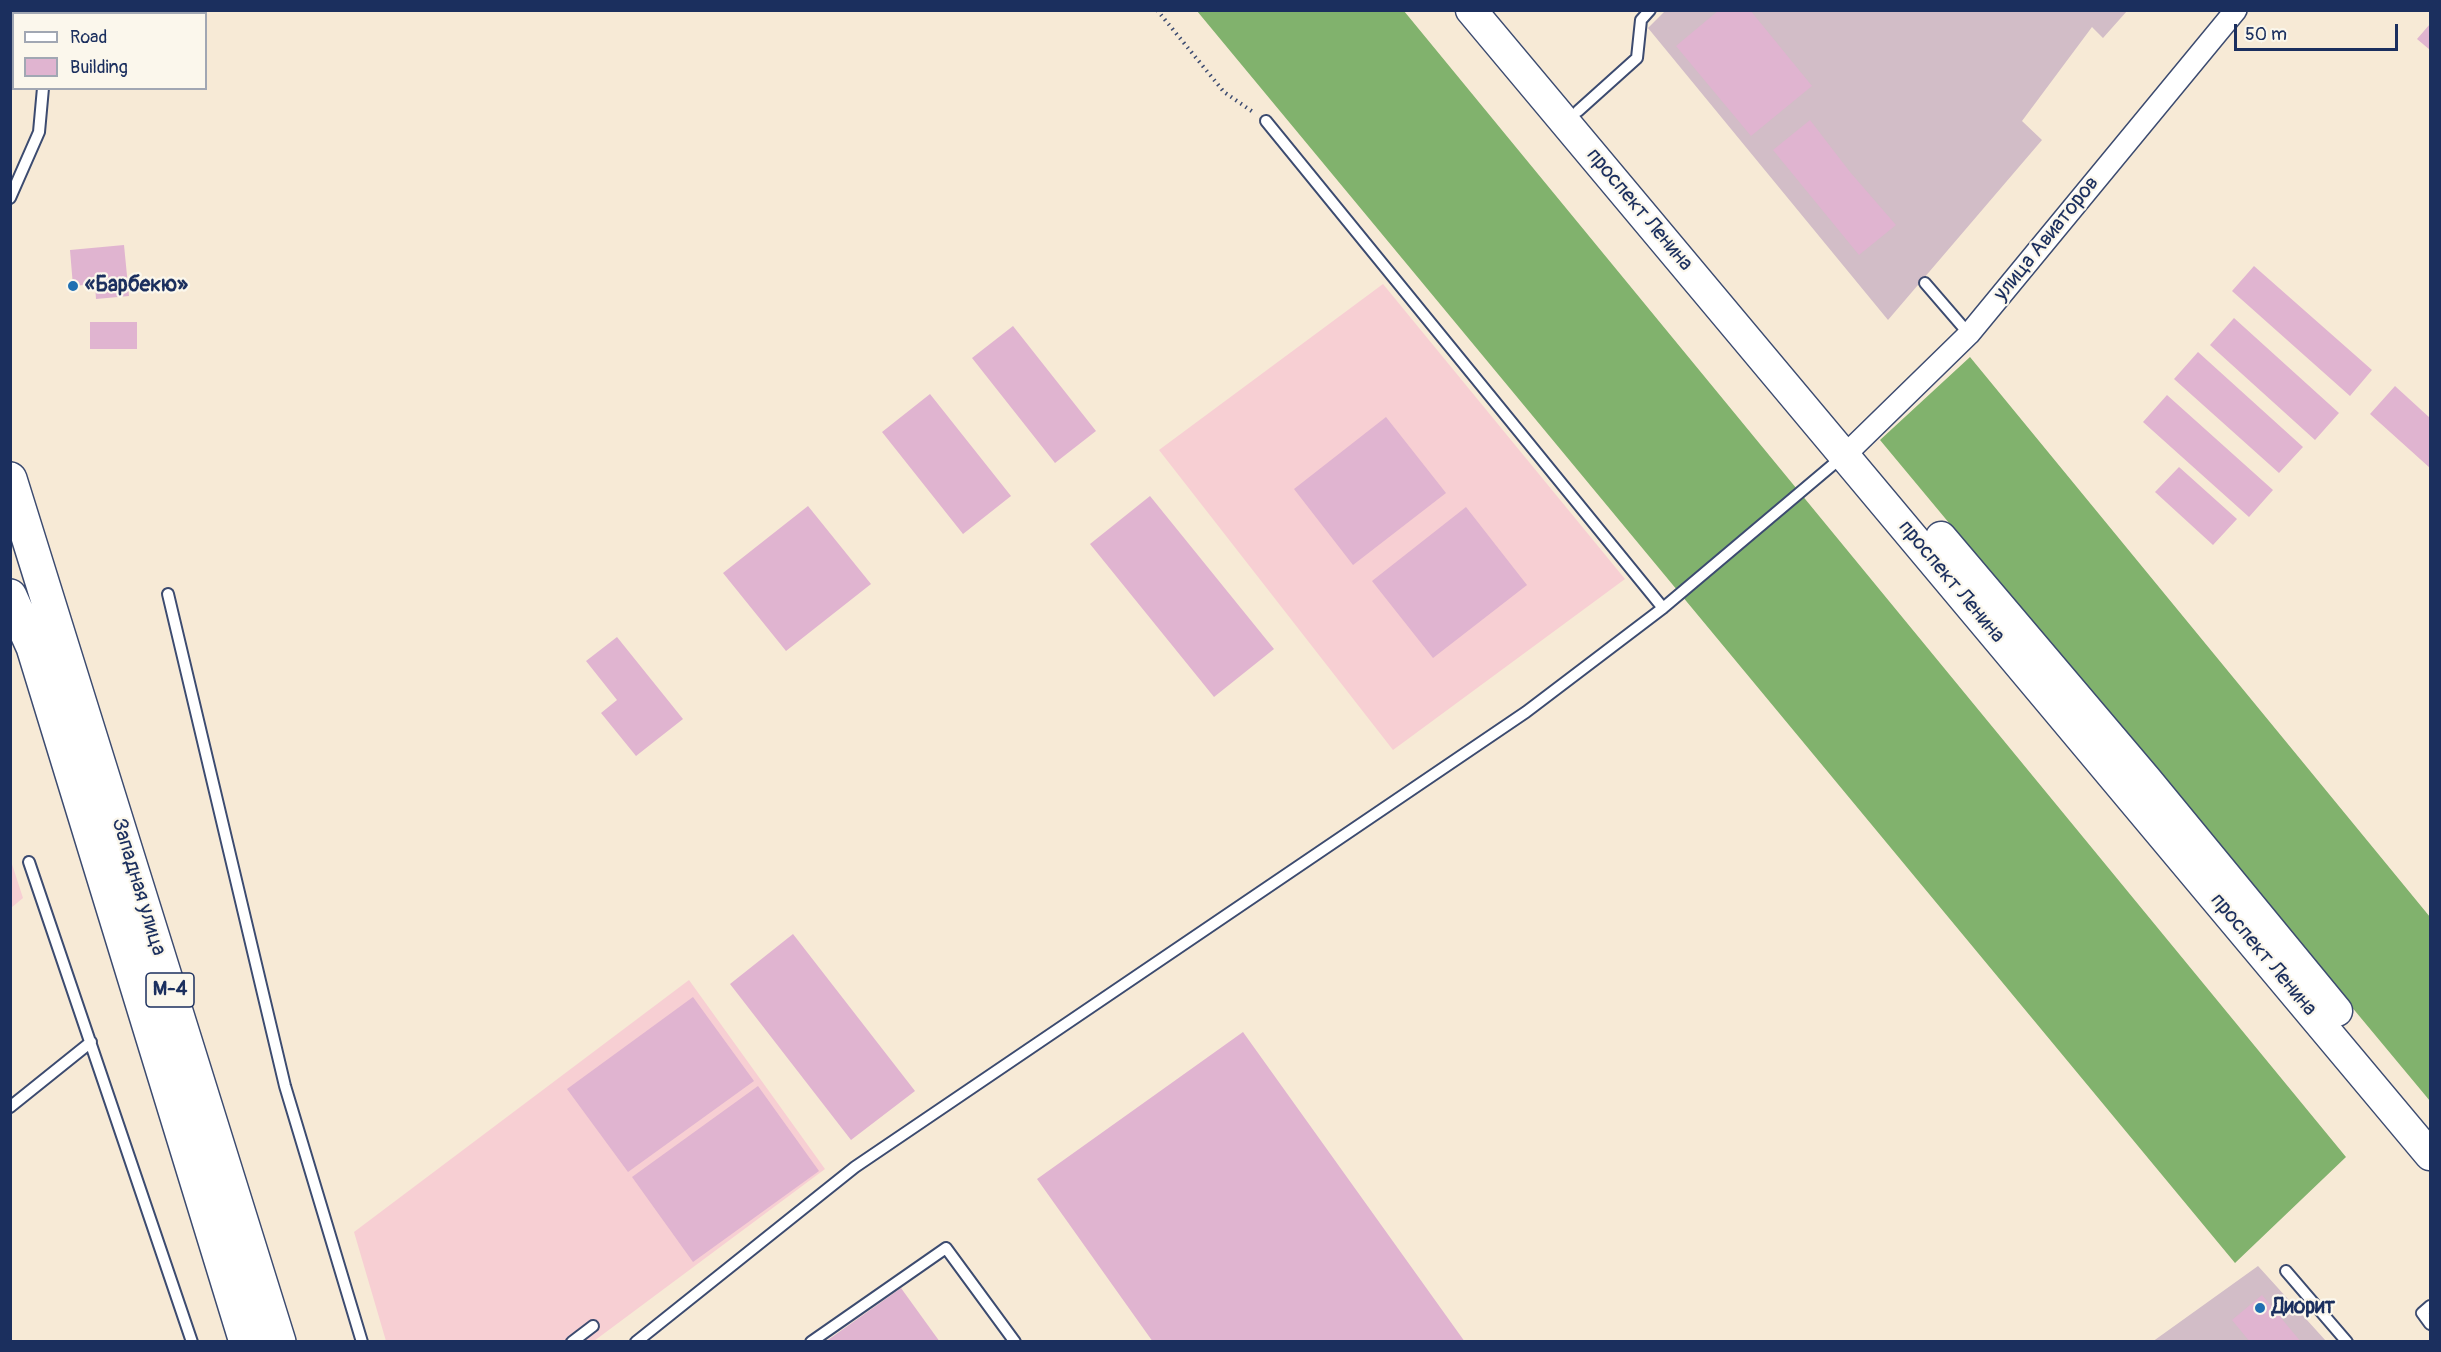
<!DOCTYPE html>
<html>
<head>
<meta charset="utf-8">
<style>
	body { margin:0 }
	#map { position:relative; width:2441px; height:1352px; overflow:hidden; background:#f7ead6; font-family:Pangolin,sans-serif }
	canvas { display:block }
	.frame { position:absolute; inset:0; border:12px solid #1b2f5e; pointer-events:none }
	.legend { position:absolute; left:12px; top:12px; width:195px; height:78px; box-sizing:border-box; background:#fbf7ec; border:2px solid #a1a7b3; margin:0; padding:8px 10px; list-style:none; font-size:18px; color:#1b2f5e }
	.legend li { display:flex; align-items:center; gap:12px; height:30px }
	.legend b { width:30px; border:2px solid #a1a7b3 }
	.scale { position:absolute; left:2234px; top:24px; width:164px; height:27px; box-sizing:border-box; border:3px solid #1b2f5e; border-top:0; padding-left:8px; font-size:18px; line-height:21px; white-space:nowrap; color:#1b2f5e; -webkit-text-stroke:4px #fbf7ec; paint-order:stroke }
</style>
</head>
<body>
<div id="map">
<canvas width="2441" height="1352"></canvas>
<div class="frame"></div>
<ul class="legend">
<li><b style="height:8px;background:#fff"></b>Road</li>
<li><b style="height:16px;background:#e0b4d0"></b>Building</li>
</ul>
<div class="scale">50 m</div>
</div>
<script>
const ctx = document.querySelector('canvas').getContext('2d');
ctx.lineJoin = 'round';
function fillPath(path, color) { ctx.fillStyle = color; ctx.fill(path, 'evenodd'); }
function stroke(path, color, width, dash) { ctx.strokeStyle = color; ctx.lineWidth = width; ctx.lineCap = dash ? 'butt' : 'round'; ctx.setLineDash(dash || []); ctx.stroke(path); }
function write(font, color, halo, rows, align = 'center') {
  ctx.font = font + ' Pangolin,sans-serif'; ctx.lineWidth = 4.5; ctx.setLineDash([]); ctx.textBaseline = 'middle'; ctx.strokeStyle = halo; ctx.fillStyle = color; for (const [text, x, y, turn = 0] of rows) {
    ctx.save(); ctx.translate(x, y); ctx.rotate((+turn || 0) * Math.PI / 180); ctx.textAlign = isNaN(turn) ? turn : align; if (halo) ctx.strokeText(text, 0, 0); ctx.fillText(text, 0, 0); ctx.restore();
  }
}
const built = new Path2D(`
	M1383,284L1625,579L1393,750L1159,450Z
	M11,861L23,898L11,908H10Z
	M689,980L825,1169L594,1341H386L354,1232Z`);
const industrial = new Path2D(`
	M1666,10L2127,11L2103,38L2092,27L2022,121L2042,140L1888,320L1648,28Z
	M2258,1266L2326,1341L2152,1342Z`);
const forest = new Path2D(`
	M1197,11H1404L2346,1157L2235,1263Z
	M1970,357L2430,917V1101L1880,440Z`);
const building = new Path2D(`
	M10,10H27V14H14V80H10Z
	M1719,10H1750L1812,86L1751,136L1676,46Z
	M2430,24V50L2417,39Z
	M1810,120L1850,172L1896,225L1859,255L1773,150Z
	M124,245L129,296L96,299L95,284L73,286L70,250Z
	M2254,266L2372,370L2350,396L2232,291Z
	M2234,318L2339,413L2315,440L2210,345Z
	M90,322H137V349H90Z
	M1013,326L1096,431L1055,463L972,358Z
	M2198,352L2303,447L2279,473L2174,379Z
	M2395,386L2430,418V468L2370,414Z
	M930,394L1011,496L963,534L882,432Z
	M2167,395L2273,490L2249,517L2143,422Z
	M1386,417L1446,493L1353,565L1294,489Z
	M2179,467L2237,519L2213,545L2155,492Z
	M1150,496L1274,649L1214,697L1090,544Z
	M808,506L871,584L786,651L723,573Z
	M1466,507L1527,585L1433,658L1372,581Z
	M617,637L683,719L636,756L601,713L617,700L586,661Z
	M793,934L915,1091L851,1140L730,984Z
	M693,997L754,1081L628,1172L567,1089Z
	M1243,1032L1465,1342H1153L1037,1179Z
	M758,1086L819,1171L693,1262L632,1177Z
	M901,1288L940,1342H825Z
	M2262,1295L2301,1342H2250L2232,1320Z`);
const path = new Path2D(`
	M1157,10L1224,92L1253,112`);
const lane = new Path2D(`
	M48,14L49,10
	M1578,111L1637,58L1641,20L1650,10
	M1266,121L1663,608
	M10,198L39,132L43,88
	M1925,283L1969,334
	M168,594L285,1086L362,1342
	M29,862L192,1342
	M10,1107L91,1042
	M2286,1271L2347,1342
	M2430,1306L2422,1313L2430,1324
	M572,1342L593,1326
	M636,1342L855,1167L1526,712L1663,608L1842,457
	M811,1342L946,1248L1015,1342`);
const street = new Path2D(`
	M1845,455L1969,334L2236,10`);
const secondary = new Path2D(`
	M1471,10L2430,1155
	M1941,537L2147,780L2337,1011`);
const primary = new Path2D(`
	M10,479L279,1342
	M10,596L33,647L246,1342`);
const markers = [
	[73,286,6,"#1f6fb2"],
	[2260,1308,6,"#1f6fb2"]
];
const shields = [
	[170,990,48]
];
const shieldNames = [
	["М-4",170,990]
];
const streetNames = [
	["проспект Ленина",1639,210,50],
	["улица Авиаторов",2047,239,-51],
	["проспект Ленина",1951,582,50],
	["Западная улица",138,887,73],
	["проспект Ленина",2263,955,50]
];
const poiNames = [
	["«Барбекю»",85,286],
	["Диорит",2272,1308]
];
fillPath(built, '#f7cfd3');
fillPath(industrial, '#d2bdc7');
fillPath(forest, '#81b26d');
fillPath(building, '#e0b4d0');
stroke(lane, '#3c4b70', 14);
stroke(street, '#3c4b70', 24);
stroke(secondary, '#3c4b70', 33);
stroke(primary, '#3c4b70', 36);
stroke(path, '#3c4b70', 4, [1.5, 4.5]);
stroke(lane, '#fff', 10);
stroke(street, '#fff', 21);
stroke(secondary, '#fff', 30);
stroke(primary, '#fff', 33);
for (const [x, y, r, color] of markers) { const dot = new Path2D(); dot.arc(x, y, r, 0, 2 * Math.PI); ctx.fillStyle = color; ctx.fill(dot); stroke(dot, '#fbf7ec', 2); }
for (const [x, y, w] of shields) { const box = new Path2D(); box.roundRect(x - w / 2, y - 17, w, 34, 4.5); ctx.fillStyle = '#fbf7ec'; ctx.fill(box); stroke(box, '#1b2f5e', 1.5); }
write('bold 20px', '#1b2f5e', null, shieldNames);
write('21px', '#1b2f5e', '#fbf7ec', streetNames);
write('bold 21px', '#1b2f5e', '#fbf7ec', poiNames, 'left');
</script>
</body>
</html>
